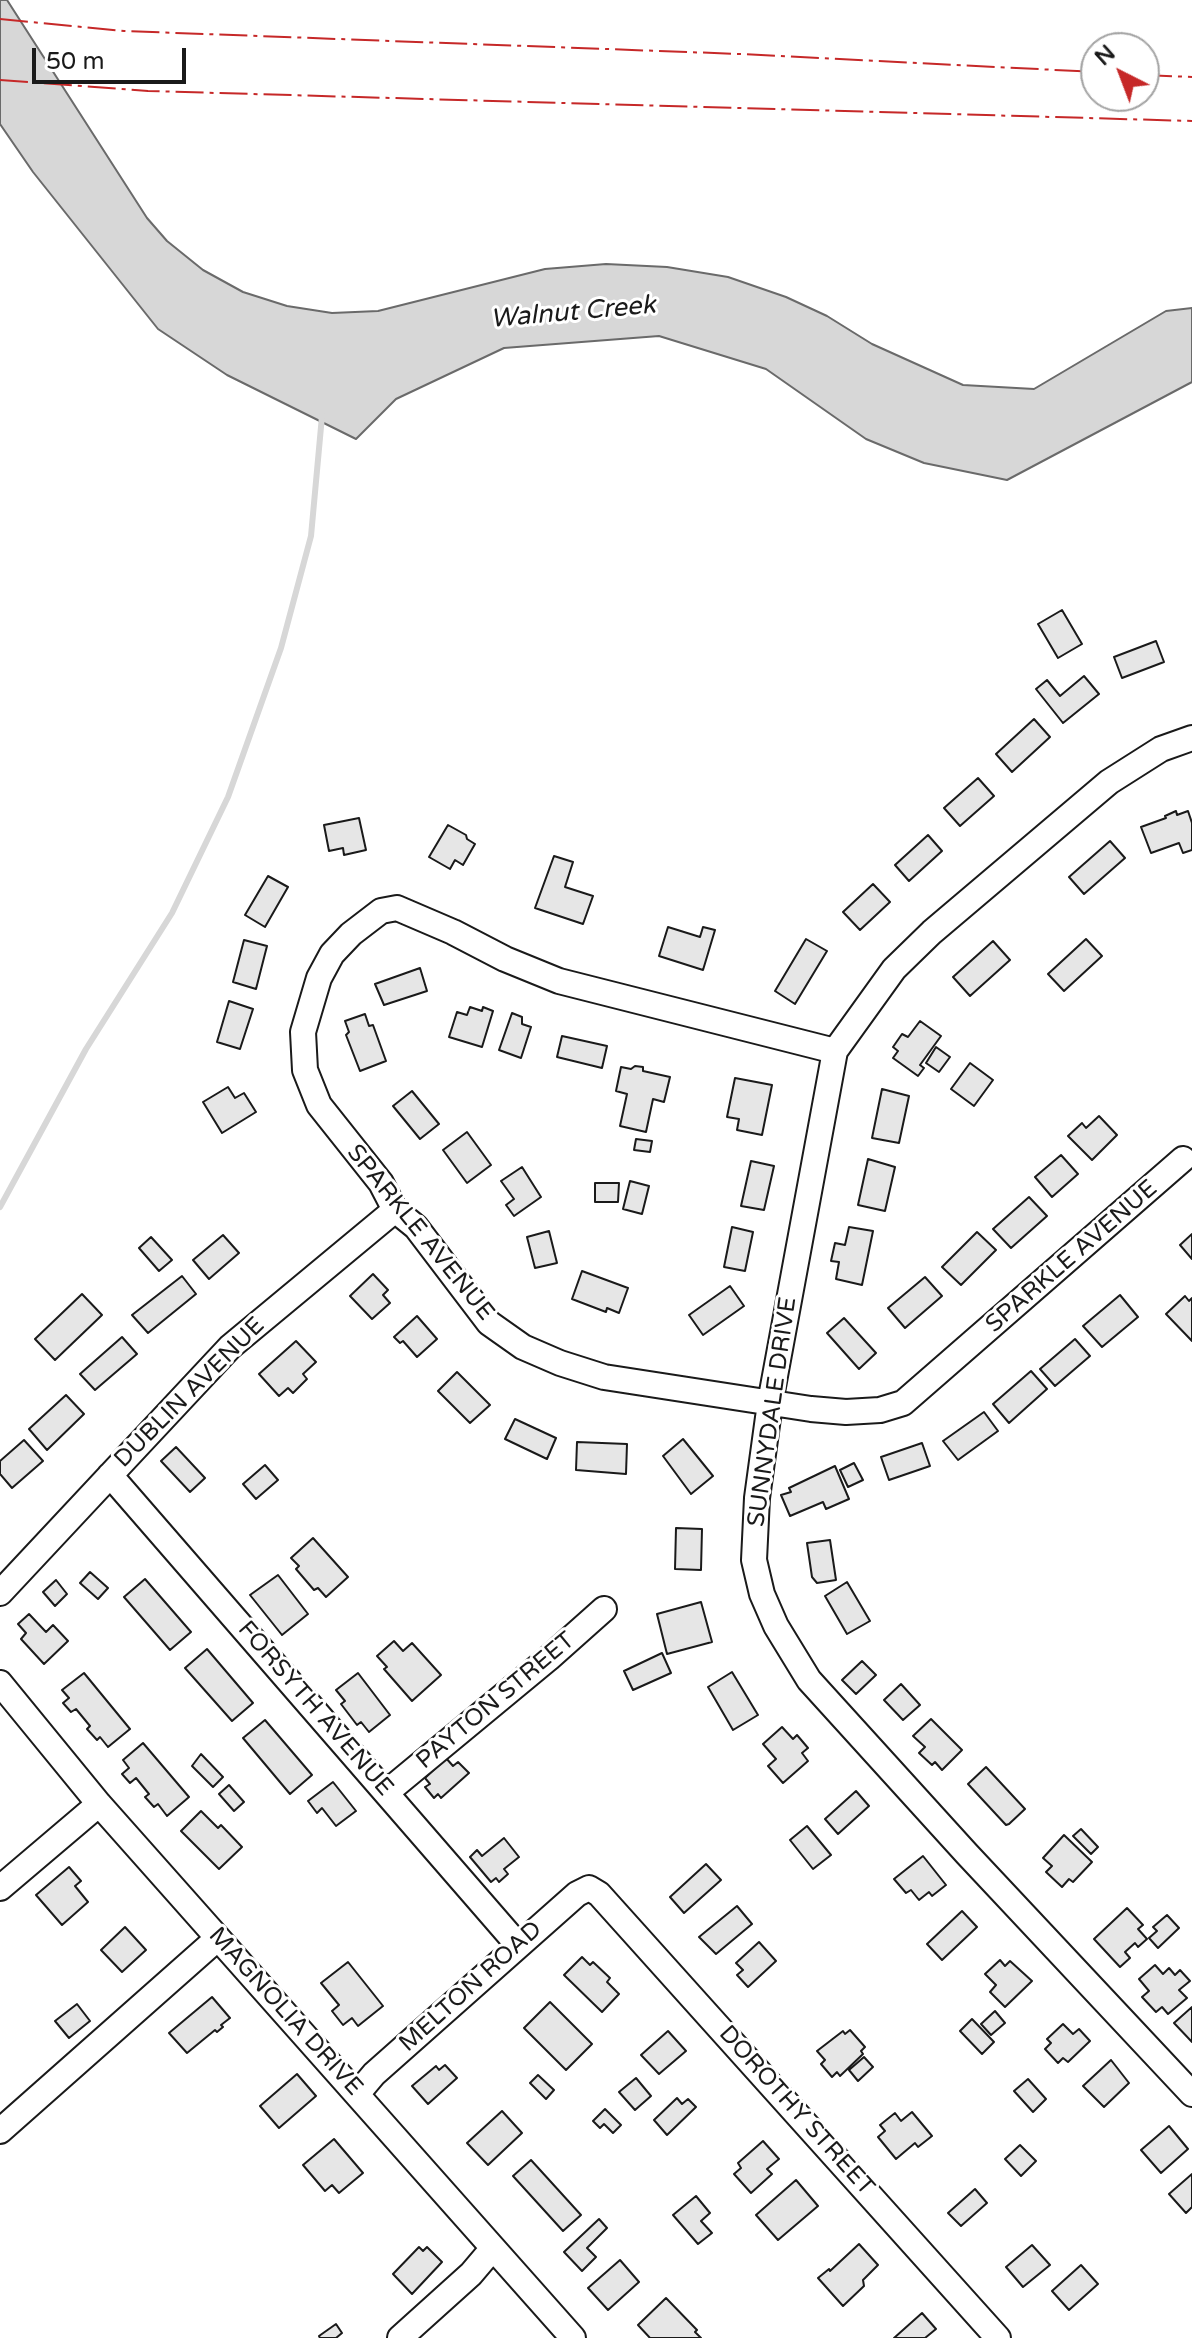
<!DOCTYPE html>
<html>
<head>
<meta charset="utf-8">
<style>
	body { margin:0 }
	#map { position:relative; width:1192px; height:2338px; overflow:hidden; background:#fff; font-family:"Varela Round",sans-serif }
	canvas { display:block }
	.north { position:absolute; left:1080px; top:32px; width:80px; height:80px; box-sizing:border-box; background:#fff; border:2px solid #a3a3a3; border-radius:50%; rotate:318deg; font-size:22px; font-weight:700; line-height:32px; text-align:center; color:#1a1a1a }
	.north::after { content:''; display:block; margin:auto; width:28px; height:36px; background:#c62828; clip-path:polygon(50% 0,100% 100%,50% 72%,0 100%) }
	.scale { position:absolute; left:32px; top:48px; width:154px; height:36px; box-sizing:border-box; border:4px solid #1a1a1a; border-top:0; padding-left:10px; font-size:24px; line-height:28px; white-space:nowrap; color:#1a1a1a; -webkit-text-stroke:6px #fff; paint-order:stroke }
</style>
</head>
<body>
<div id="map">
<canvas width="1192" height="2338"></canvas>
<div class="north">N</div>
<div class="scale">50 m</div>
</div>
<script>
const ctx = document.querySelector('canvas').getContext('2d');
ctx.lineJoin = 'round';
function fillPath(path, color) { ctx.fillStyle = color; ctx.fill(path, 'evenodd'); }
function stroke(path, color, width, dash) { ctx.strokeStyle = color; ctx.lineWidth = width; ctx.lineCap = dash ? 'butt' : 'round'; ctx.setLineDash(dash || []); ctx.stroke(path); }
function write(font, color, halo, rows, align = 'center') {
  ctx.font = font + ' "Varela Round",sans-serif'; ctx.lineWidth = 6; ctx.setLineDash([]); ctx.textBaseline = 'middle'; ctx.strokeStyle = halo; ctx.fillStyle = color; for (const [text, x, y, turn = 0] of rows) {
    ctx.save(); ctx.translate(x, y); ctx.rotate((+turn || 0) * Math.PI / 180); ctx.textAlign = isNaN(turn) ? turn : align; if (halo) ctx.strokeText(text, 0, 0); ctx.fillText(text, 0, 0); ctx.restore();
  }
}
const water = new Path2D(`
	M0,0H7L147,218L167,241L203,270L243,292L287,306L332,313L378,311L545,269L606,264L667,267L728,277L786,297L827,316L872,344L963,385L1034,389L1166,311L1192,308V382L1007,480L924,463L866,439L766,369L659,336L504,348L396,399L356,439L227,375L158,329L33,172L0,124Z`);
const stream = new Path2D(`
	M0,1207L86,1049L172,913L228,797L281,648L311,536L322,416`);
const building = new Path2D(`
	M1062,610L1082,644L1058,658L1038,624Z
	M1156,641L1164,662L1122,678L1114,657Z
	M1084,676L1099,694L1063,723L1036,689L1047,680L1060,696Z
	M1034,719L1050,737L1012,772L996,754Z
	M978,778L994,796L960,826L944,808Z
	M1176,811L1177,815L1188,811L1192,823V850L1183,853L1179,843L1151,853L1141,827L1166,818L1165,816Z
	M359,818L366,850L344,855L343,848L329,851L324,825Z
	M448,825L466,835L467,839L475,844L463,865L455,860L450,869L429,857Z
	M928,835L942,851L909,881L895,865Z
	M1110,841L1125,858L1084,894L1069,877Z
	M554,856L573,862L565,887L593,896L583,924L535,908Z
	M268,876L288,887L265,927L245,915Z
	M873,884L890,902L860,930L843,912Z
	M668,927L700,937L703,927L715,930L703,970L659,956Z
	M806,939L827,951L795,1004L775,991Z
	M1086,939L1102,956L1064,991L1048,974Z
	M244,940L267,946L256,989L233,982Z
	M993,941L1010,960L970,996L953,977Z
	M420,968L427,991L384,1005L375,984Z
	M229,1001L253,1009L240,1049L217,1042Z
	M470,1007L482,1011L483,1007L493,1011L482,1047L449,1037L457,1012L467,1015Z
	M512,1013L522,1017V1024L531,1027L521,1058L499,1050Z
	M365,1014L369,1026L373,1025L386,1061L360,1071L346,1035L349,1032L345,1021Z
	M920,1021L941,1036L920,1065L924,1068L918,1076L893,1058L898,1051L893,1047L902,1034L908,1037Z
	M562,1036L607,1046L602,1068L557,1057Z
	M936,1047L950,1057L939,1072L926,1063Z
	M970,1063L993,1080L974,1106L951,1089Z
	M635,1066L643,1067V1071L670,1077L664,1102L653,1099L646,1132L620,1126L627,1094L616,1091L621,1067L631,1069Z
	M735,1078L772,1085L762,1135L737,1130L739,1119L727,1117Z
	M228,1087L235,1098L244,1093L256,1112L222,1133L203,1102Z
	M882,1089L909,1096L899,1143L872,1138Z
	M412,1091L439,1124L420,1139L393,1106Z
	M1099,1116L1117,1135L1092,1160L1068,1136L1082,1123L1086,1128Z
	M467,1132L491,1165L467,1183L443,1150Z
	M636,1139L652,1141L650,1152L634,1150Z
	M1061,1155L1078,1174L1052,1197L1035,1177Z
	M868,1159L895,1167L885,1211L858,1205Z
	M751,1161L774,1166L764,1210L741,1206Z
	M522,1167L541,1197L514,1216L506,1205L514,1199L501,1181Z
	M630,1181L649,1186L642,1214L623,1209Z
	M595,1183H619L618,1202H595Z
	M1029,1197L1047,1216L1011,1248L993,1229Z
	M732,1227L753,1232L745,1271L724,1267Z
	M849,1227L873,1231L862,1285L836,1279L839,1262L831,1261L835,1243L845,1245Z
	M549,1231L557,1263L535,1268L527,1237Z
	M977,1232L996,1250L961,1285L942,1267Z
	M1192,1234V1259L1180,1245Z
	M223,1235L239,1253L209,1279L193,1260Z
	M151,1237L172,1260L159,1271L139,1248Z
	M582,1271L628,1288L619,1313L607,1308L606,1312L572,1299Z
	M373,1274L388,1290L383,1295L390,1303L372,1319L350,1296Z
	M182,1276L196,1294L148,1333L132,1315Z
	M925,1277L942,1296L905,1328L888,1308Z
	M730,1286L744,1306L703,1335L689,1315Z
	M82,1294L102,1315L55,1360L35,1339Z
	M1120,1295L1138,1317L1102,1347L1083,1326Z
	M1185,1296L1189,1301L1192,1298V1341L1166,1314Z
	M417,1316L437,1339L417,1357L403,1341L400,1343L394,1337Z
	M844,1318L876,1353L859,1369L827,1333Z
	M122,1337L137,1354L95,1390L80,1374Z
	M1075,1339L1090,1356L1055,1386L1040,1369Z
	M296,1341L316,1362L303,1374L307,1379L293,1393L288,1388L279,1396L259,1374Z
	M1031,1371L1047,1389L1009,1423L993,1404Z
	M457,1372L490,1405L470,1423L438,1391Z
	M66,1395L84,1414L47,1450L29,1429Z
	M984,1412L998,1431L958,1460L943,1441Z
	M515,1419L556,1438L547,1459L505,1439Z
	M683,1439L713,1476L691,1494L663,1456Z
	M24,1440L43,1461L12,1488L0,1474V1461Z
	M577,1442L627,1444L626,1474L576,1470Z
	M922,1443L930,1466L889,1480L881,1457Z
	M176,1447L205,1478L190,1492L161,1461Z
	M854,1463L863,1480L848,1487L840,1470Z
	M265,1465L278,1480L256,1499L243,1484Z
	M835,1466L849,1499L826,1509L823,1502L790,1516L781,1495L791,1492L789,1488Z
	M676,1528L702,1529L701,1570L675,1569Z
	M313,1538L348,1577L326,1597L318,1588L314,1590L296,1569L299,1566L291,1558Z
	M830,1540L836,1580L817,1583L812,1577L807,1543Z
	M90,1572L108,1588L98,1599L80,1583Z
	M278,1575L308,1614L282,1635L250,1595Z
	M145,1579L191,1632L170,1650L124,1597Z
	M56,1580L67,1594L55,1606L43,1592Z
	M847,1582L870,1621L847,1634L825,1596Z
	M701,1602L712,1642L667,1654L657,1614Z
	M29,1614L46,1632L53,1625L68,1641L44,1664L21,1639L26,1633L18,1624Z
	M394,1641L403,1651L412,1643L441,1675L412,1701L384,1669L387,1667L377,1656Z
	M207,1649L253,1703L232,1721L185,1668Z
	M662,1653L671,1673L633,1690L624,1671Z
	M862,1661L876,1675L856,1694L842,1680Z
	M732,1672L758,1715L733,1730L708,1687Z
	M84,1673L130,1729L108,1747L100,1737L97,1740L87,1729L90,1726L76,1709L71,1712L63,1703L69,1698L62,1690Z
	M358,1673L390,1715L369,1732L361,1722L357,1725L341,1704L345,1701L336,1690Z
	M901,1684L920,1705L903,1720L884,1700Z
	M931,1719L962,1750L942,1770L935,1762L932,1765L919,1753L925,1747L913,1736Z
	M265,1720L312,1775L290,1794L243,1738Z
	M782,1727L793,1739L797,1735L808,1748L802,1753L808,1761L783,1783L768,1766L776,1759L763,1744Z
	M143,1743L189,1797L167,1816L158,1804L154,1807L145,1797L149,1794L136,1778L130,1783L122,1774L129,1768L123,1760Z
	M201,1754L223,1777L213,1787L192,1766Z
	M446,1758L453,1766L458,1762L469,1773L441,1798L438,1794L434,1798L425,1787L430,1784L425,1778Z
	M986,1767L1025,1809L1009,1824L1006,1825L968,1784Z
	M333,1782L356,1811L336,1826L322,1808L317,1813L308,1801Z
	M229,1785L244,1802L234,1811L219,1794Z
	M856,1791L869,1806L838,1834L825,1819Z
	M201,1811L218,1828L221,1825L242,1847L219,1869L181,1831Z
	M807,1826L831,1855L813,1869L790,1840Z
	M1081,1829L1098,1847L1091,1854L1073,1836Z
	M1064,1835L1092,1862L1073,1882L1069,1879L1062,1887L1046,1872L1052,1866L1043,1858Z
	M504,1838L519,1857L504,1869L508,1874L499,1882L496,1878L491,1882L470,1857L477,1850L482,1856Z
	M923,1856L946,1885L932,1896L929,1892L919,1900L911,1890L906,1893L894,1879Z
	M706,1864L721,1880L684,1913L670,1897Z
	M69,1867L81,1881L75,1886L88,1902L62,1925L36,1895Z
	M737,1906L752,1924L716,1954L699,1937Z
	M1127,1908L1143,1925L1138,1929L1147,1939L1138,1947L1135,1943L1125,1952L1130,1958L1120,1967L1094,1939Z
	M962,1911L977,1927L942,1960L927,1944Z
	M1167,1915L1179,1928L1158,1948L1149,1938L1157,1931L1153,1927Z
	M125,1927L146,1950L122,1972L101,1950Z
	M759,1942L776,1961L748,1987L737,1975L743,1970L736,1963Z
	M582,1957L590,1965L593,1962L610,1978L607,1982L619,1994L602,2012L564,1975Z
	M1000,1960L1005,1966L1010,1961L1032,1981L1005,2007L990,1992L996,1985L985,1974Z
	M348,1962L383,2006L358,2026L352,2018L343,2025L332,2011L339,2005L321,1983Z
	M1155,1965L1163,1974L1169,1968L1175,1975L1180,1970L1190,1981L1179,1990L1187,1998L1168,2014L1162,2007L1156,2012L1142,1997L1149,1991L1139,1979Z
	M212,1997L230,2018L221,2025L223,2027L217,2032L215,2030L187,2053L169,2033Z
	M550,2002L592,2044L566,2070L524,2028Z
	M77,2004L90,2021L69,2038L55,2021Z
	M1192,2007V2042L1174,2023Z
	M995,2011L1005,2023L991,2035L981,2024Z
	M972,2019L994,2042L982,2054L960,2031Z
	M1063,2024L1073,2034L1079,2029L1090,2041L1068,2062L1063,2058L1058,2063L1045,2049L1051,2043L1047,2039Z
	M850,2030L865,2047L861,2051L863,2054L840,2076L837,2072L832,2077L821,2064L825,2060L817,2051L843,2031L845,2034Z
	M668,2031L686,2051L659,2074L641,2055Z
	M864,2057L873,2067L858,2081L849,2070Z
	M1111,2060L1129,2083L1104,2107L1083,2086Z
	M445,2065L457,2078L428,2104L412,2086L436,2066L439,2070Z
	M297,2074L316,2096L279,2128L260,2106Z
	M538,2075L554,2090L546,2099L530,2083Z
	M636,2078L651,2096L635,2110L619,2092Z
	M1028,2079L1046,2099L1033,2112L1014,2091Z
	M677,2098L682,2104L688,2099L696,2107L667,2135L654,2120Z
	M605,2109L621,2125L613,2133L604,2124L600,2128L593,2121Z
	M502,2111L522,2133L488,2165L467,2143Z
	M912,2112L932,2136L918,2147L915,2143L896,2159L878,2137L885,2131L880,2125L895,2113L901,2121Z
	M1169,2126L1188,2149L1161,2173L1141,2150Z
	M334,2139L363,2173L339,2193L332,2185L325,2191L303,2165Z
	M763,2141L779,2159L767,2169L772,2174L751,2193L734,2174L741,2168L738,2163Z
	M1020,2145L1036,2161L1021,2176L1005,2159Z
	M531,2160L581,2215L563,2231L513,2176Z
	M1192,2174V2207L1186,2213L1169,2194Z
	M796,2180L818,2206L778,2240L756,2215Z
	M975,2189L987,2203L961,2226L948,2213Z
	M696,2196L710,2213L701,2221L712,2233L698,2244L673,2215Z
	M599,2219L607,2228L587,2248L596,2257L582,2271L564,2252Z
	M859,2244L878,2265L863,2280L864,2286L843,2306L818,2278L829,2269L830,2271Z
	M1032,2245L1050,2265L1023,2287L1006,2267Z
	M419,2247L423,2251L427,2247L442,2262L412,2294L393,2274Z
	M620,2260L639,2282L608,2310L588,2288Z
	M1081,2265L1098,2284L1069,2310L1052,2291Z
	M666,2298L697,2330L695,2332L701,2338H650L638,2325Z
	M922,2313L936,2329L925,2338H894Z
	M336,2324L342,2333L336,2338H320L319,2336Z`);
const minor = new Path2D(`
	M1192,738L1161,749L1109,782L932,932L894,969L835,1051L770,1403L757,1498L754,1560L762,1594L776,1626L809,1680L967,1854L1192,2094
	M835,1051L559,981L505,959L453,932L397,908L381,911L351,934L332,954L319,978L303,1032L305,1070L319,1105L381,1183L395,1210L416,1227L489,1323L523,1347L560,1363L604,1377L811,1409L846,1412L880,1410L903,1403L1183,1159
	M110,1475L518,1945
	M0,1593L230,1347L395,1210
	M0,1683L99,1804L573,2338
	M387,1792L549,1658L604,1609
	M0,1888L99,1804
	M358,2093L374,2074L577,1894L589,1888L599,1894L998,2338
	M0,2131L218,1938
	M400,2338L471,2274L493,2248`);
const power = new Path2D(`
	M0,19L124,31L740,54L1096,72
	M1144,75L1192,77
	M0,80L148,91L1192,121`);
const streetNames = [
	["SPARKLE AVENUE",420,1233,51],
	["SPARKLE AVENUE",1072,1257,-41],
	["DUBLIN AVENUE",190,1393,-45],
	["SUNNYDALE DRIVE",773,1412,-82],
	["PAYTON STREET",496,1701,-40],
	["FORSYTH AVENUE",315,1709,49],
	["MELTON ROAD",471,1987,-42],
	["MAGNOLIA DRIVE",285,2012,48],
	["DOROTHY STREET",796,2111,48]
];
const waterNames = [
	["Walnut Creek",573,313,-5]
];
fillPath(water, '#d7d7d7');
stroke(water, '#6a6a6a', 2);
stroke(stream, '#d7d7d7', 6);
fillPath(building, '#e6e6e6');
stroke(building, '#1a1a1a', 2);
stroke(minor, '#1a1a1a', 28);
stroke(minor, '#fff', 24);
stroke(power, '#c62828', 2, [28, 6, 4, 6]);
write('24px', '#1a1a1a', '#fff', streetNames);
write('italic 26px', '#1a1a1a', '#fff', waterNames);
</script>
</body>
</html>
